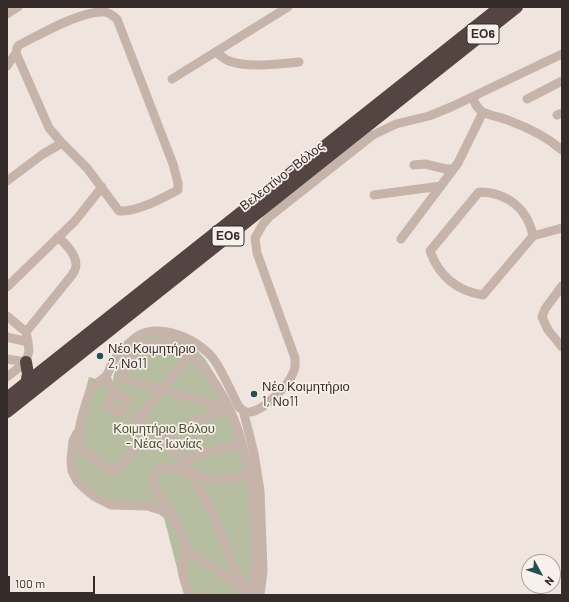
<!DOCTYPE html>
<html>
<head>
<meta charset="utf-8">
<style>
	body { margin:0 }
	#map { position:relative; width:569px; height:602px; overflow:hidden; background:#efe5de; font-family:Barlow,sans-serif }
	canvas { display:block }
	.frame { position:absolute; inset:0; border:8px solid #352c2a; pointer-events:none }
	.north { position:absolute; left:521px; top:554px; width:40px; height:40px; box-sizing:border-box; background:#f8f0ea; border:1px solid #aaa29d; border-radius:50%; rotate:130deg; font-size:11px; font-weight:700; line-height:16px; text-align:center; color:#352c2a }
	.north::after { content:''; display:block; margin:auto; width:14px; height:18px; background:#24514f; clip-path:polygon(50% 0,100% 100%,50% 72%,0 100%) }
	.scale { position:absolute; left:8px; top:576px; width:87px; height:18px; box-sizing:border-box; border:2px solid #352c2a; border-top:0; padding-left:5px; font-size:12px; line-height:14px; white-space:nowrap; color:#352c2a; -webkit-text-stroke:3px #f8f0ea; paint-order:stroke }
</style>
</head>
<body>
<div id="map">
<canvas width="569" height="602"></canvas>
<div class="frame"></div>
<div class="north">N</div>
<div class="scale">100 m</div>
</div>
<script>
const ctx = document.querySelector('canvas').getContext('2d');
ctx.lineJoin = 'round';
function fillPath(path, color) { ctx.fillStyle = color; ctx.fill(path, 'evenodd'); }
function stroke(path, color, width, dash) { ctx.strokeStyle = color; ctx.lineWidth = width; ctx.lineCap = dash ? 'butt' : 'round'; ctx.setLineDash(dash || []); ctx.stroke(path); }
function write(font, color, halo, rows, align = 'center') {
  ctx.font = font + ' Barlow,sans-serif'; ctx.lineWidth = 3.5; ctx.setLineDash([]); ctx.textBaseline = 'middle'; ctx.strokeStyle = halo; ctx.fillStyle = color; for (const [text, x, y, turn = 0] of rows) {
    ctx.save(); ctx.translate(x, y); ctx.rotate((+turn || 0) * Math.PI / 180); ctx.textAlign = isNaN(turn) ? turn : align; if (halo) ctx.strokeText(text, 0, 0); ctx.fillText(text, 0, 0); ctx.restore();
  }
}
const green = new Path2D(`
	M159,334L172,336L194,347L205,359L215,375L247,450L255,595H184L164,518L155,511L86,496L68,455L89,377L112,384L114,374L126,349L144,336Z`);
const minor = new Path2D(`
	M7,14L18,7
	M216,52C220,55 224,59 229,61C247,68 279,64 299,62
	M7,66L16,53L17,48L19,45C39,35 82,10 104,12C109,12 113,16 117,19L173,164L178,183V190C162,198 138,212 119,211L87,168L61,142L49,128L16,53
	M172,79L288,7
	M472,97C475,103 477,109 483,112C491,116 501,117 510,121C529,128 547,137 562,150
	M527,99L562,81
	M557,115L562,113
	M414,165L425,164L446,169H453
	M7,181L43,154L57,146L61,142
	M374,195L441,186
	M533,236C528,209 507,192 479,192L430,251C439,276 457,291 483,295L533,236L562,228
	M401,239L458,163L483,112
	M562,286L545,309L542,317L548,330L562,347
	M7,287L75,221L102,187
	M7,316L26,332L28,342L29,351L26,362L7,377
	M26,332L72,275C74,272 76,268 76,265C76,254 66,244 58,237
	M7,337L28,342
	M7,359L26,362
	M106,376L110,388L115,392
	M115,392L127,401V404L119,414L107,406Z
	M229,409L202,418L152,443C126,445 130,461 114,472C105,468 80,451 78,441C77,433 87,395 92,388C95,383 101,381 106,376C109,373 110,367 112,363C118,353 126,345 135,338C157,320 201,340 215,361C225,376 231,392 239,407C242,410 246,413 250,412C263,411 289,385 293,373C296,368 295,363 295,358L257,253L255,238L263,224L269,217L373,135L396,124L429,116L451,107L562,54
	M229,409L121,378C123,373 124,368 126,363C132,351 147,342 160,342C183,342 196,357 209,374C218,387 228,403 234,419C249,457 256,509 256,550C256,565 254,580 252,595
	M243,410L254,453L260,491L263,571L260,595
	M133,416L162,438L186,466L213,513L234,568L251,595
	M138,419L191,353
	M77,433L73,441L71,460L72,471L77,481L85,489L95,497L111,505L147,506L170,513
	M182,461L201,454L242,443
	M187,551L221,573L247,592
	M189,595C187,586 182,577 182,568C181,560 188,554 186,547C181,525 165,506 154,486C153,478 154,470 163,467L190,472L211,480H217L249,475`);
const highway = new Path2D(`
	M26,384L28,374L26,362
	M7,398L500,7
	M7,412L517,7`);
const markers = [
	[100,356,4,"#24514f"],
	[254,394,4,"#24514f"]
];
const shields = [
	[483,34,32],
	[228,236,32]
];
const shieldNames = [
	["ΕΟ6",483,34],
	["ΕΟ6",228,236]
];
const streetNames = [
	["Βελεστίνο - Βόλος",282,176,-38]
];
const poiNames = [
	["Νέο Κοιμητήριο",108,349],
	["2, Νο11",108,364],
	["Νέο Κοιμητήριο",262,387],
	["1, Νο11",262,402]
];
const parkNames = [
	["Κοιμητήριο Βόλου",164,429],
	["- Νέας Ιωνίας",164,444]
];
fillPath(green, '#b7bda0');
stroke(minor, '#c6b4ab', 9);
stroke(highway, '#554542', 12);
for (const [x, y, r, color] of markers) { const dot = new Path2D(); dot.arc(x, y, r, 0, 2 * Math.PI); ctx.fillStyle = color; ctx.fill(dot); stroke(dot, '#f8f0ea', 1.5); }
for (const [x, y, w] of shields) { const box = new Path2D(); box.roundRect(x - w / 2, y - 10, w, 20, 3); ctx.fillStyle = '#f8f0ea'; ctx.fill(box); stroke(box, '#352c2a', 1); }
write('bold 12px', '#352c2a', null, shieldNames);
write('13px', '#352c2a', '#f8f0ea', streetNames);
write('13px', '#352c2a', '#f8f0ea', poiNames, 'left');
write('13px', '#495030', '#f8f0ea', parkNames);
</script>
</body>
</html>
